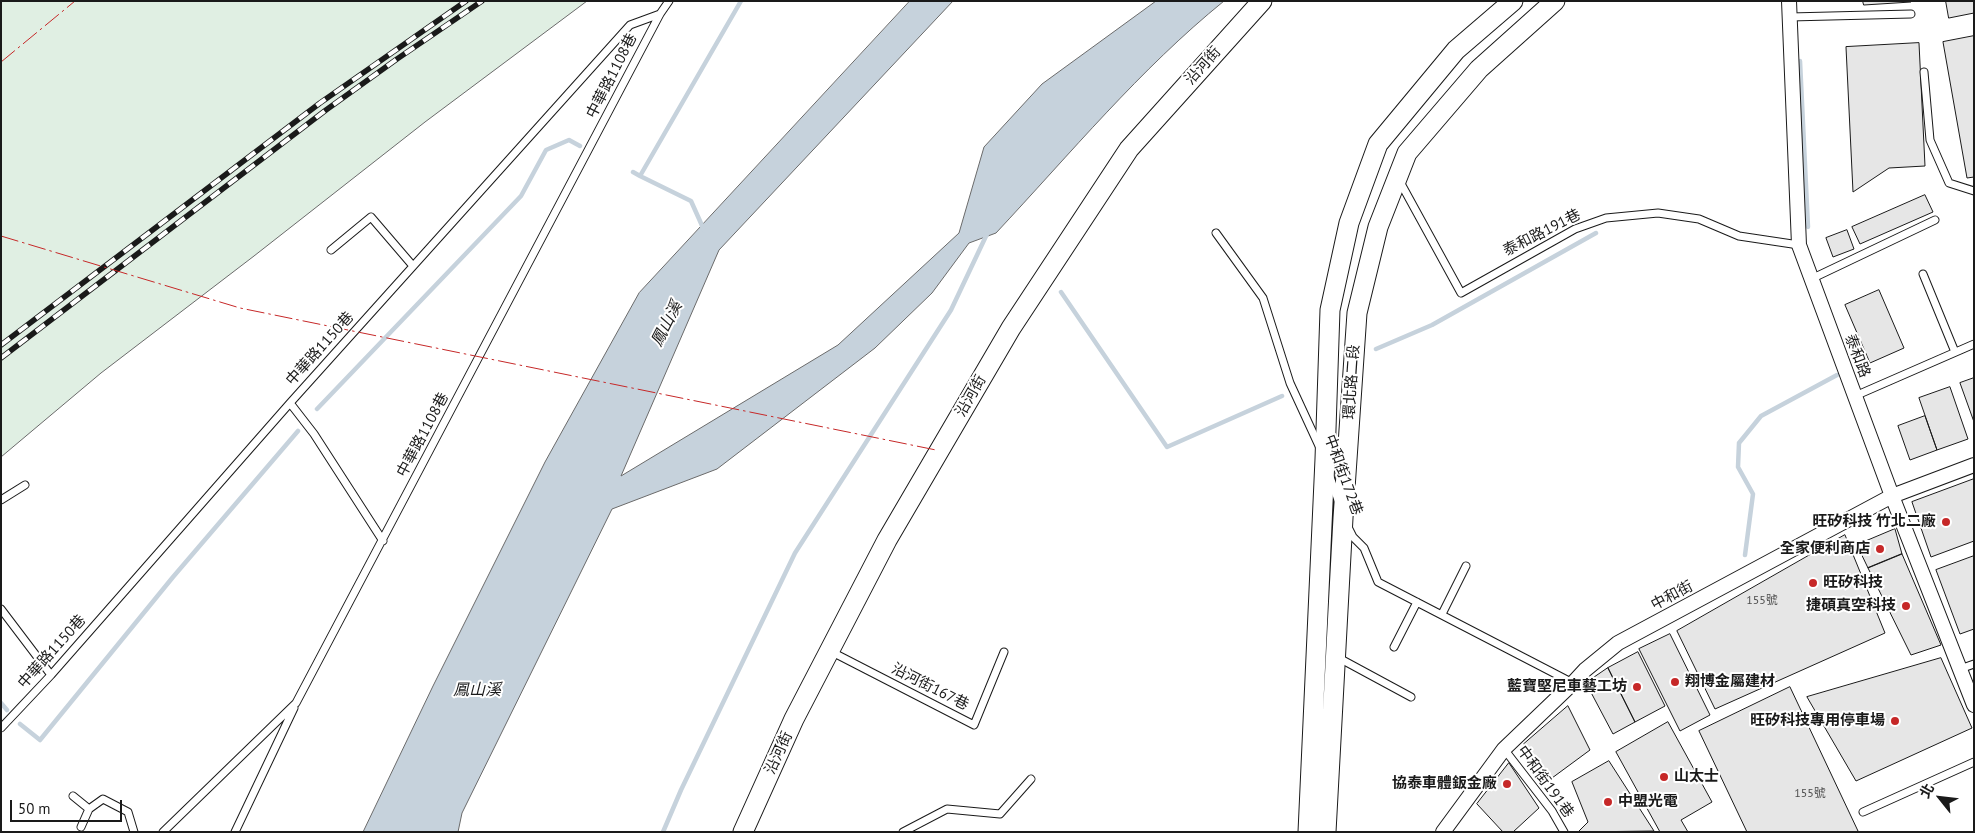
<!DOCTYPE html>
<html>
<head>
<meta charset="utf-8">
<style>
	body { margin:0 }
	#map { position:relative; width:1975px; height:833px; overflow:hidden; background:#fff; font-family:"PT Sans","Noto Sans TC",sans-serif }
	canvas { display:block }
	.frame { position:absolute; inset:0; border:2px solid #1a1a1a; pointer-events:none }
	.north { position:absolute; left:1915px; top:773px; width:50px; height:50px; -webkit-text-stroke:4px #fff; paint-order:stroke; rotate:299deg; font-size:14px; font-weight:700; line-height:20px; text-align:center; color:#1a1a1a }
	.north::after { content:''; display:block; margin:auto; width:18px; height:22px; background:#1a1a1a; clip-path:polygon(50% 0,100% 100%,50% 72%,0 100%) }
	.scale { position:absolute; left:10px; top:800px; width:112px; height:22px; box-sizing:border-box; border:2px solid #1a1a1a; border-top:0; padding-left:6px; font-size:15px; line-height:18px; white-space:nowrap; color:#1a1a1a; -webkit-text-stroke:4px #fff; paint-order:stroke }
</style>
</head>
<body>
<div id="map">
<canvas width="1975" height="833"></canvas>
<div class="frame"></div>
<div class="north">北</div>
<div class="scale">50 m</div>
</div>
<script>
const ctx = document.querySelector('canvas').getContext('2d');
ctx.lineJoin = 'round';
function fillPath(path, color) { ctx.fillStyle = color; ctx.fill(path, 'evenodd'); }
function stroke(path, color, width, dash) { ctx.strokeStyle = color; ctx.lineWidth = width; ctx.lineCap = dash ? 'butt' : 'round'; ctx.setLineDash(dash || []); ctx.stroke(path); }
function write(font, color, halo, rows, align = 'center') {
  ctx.font = font + ' "PT Sans","Noto Sans TC",sans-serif'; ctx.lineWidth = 4; ctx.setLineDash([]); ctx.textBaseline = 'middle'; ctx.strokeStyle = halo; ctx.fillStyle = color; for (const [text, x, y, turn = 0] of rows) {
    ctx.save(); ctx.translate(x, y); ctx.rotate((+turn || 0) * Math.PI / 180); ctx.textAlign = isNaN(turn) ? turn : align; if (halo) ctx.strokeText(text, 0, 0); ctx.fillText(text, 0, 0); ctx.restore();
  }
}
const green = new Path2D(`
	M1,1H587L425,122L254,256L101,373L1,457Z`);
const water = new Path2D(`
	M910,1H953L719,250L621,476L838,345L959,233L984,147L1042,84L1156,1H1224C1140,69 1070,154 996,233L969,243L932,293L875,348L717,469L612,509L462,813L458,832H363L433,686L545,462L639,293Z`);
const stream = new Path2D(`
	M1800,61L1808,227
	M633,172L640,176L741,1
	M640,176L691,201L704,230
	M1061,292L1167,447L1282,396
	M1376,349L1432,325L1596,233
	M317,409L521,196L546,150L569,140L580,146
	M1745,555L1753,494L1738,467L1739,443L1761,416L1837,375
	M1,703L7,710
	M20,724L40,740L173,577L298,431
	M663,832L681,790L795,553L951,310L987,234`);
const building = new Path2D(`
	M1863,1H1911V2L1864,5Z
	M1946,1H1974V13L1949,18Z
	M1974,36V177L1967,178L1943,42Z
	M1919,43L1925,166L1889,168L1853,192L1846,47Z
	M1925,195L1933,212L1860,244L1852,227Z
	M1847,230L1854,249L1833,257L1826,238Z
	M1879,290L1904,348L1870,363L1845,305Z
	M1974,378V422L1960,383Z
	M1950,387L1968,439L1937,450L1919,398Z
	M1925,416L1937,450L1910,460L1898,426Z
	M1974,479V541L1931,557L1912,502Z
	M1895,529L1902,554L1868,568L1857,545Z
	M1845,535L1885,633L1715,709L1677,631Z
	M1902,554L1941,645L1911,655L1868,568Z
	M1974,556V629L1960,634L1936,570Z
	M1670,634L1710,715L1680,731L1639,649Z
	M1638,652L1665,706L1635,722L1608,668Z
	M1941,658L1972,728L1856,781L1807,697Z
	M1608,668L1635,722L1613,734L1586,683Z
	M1790,687L1858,831L1856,832H1747L1699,731Z
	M1568,706L1590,750L1552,778L1524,744Z
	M1668,722L1712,802L1681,820L1688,832H1660L1616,752Z
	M1609,761L1654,831L1578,832L1588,822L1572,782Z
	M1509,763L1539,808L1513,832H1503L1477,804Z`);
const lane = new Path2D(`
	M1790,17L1911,14
	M1924,72L1930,140L1949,183L1974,191
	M1399,180L1461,293L1575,229L1606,218L1658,213L1699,219L1739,236L1799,245
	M1216,233L1263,298L1290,383L1320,448
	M331,250L371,217L413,266
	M1923,274L1955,352
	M1811,279L1935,220
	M1855,396L1974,344
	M290,403L314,434L383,541
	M1330,477L1338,500
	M1,500L25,485
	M1348,527L1353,537L1364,548L1378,582L1573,683
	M1,609L51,675
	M1442,614L1466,566
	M1394,647L1417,602
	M830,651L974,725L1004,652
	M1337,657L1411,697
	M1960,669L1974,664
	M1,728L51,675L290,403L630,25L660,14
	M1504,749L1552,811L1564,832
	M73,796L89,809
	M1863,812L1974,762
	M81,827L89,809L103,799L128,812L134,832
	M163,832L296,703L660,14L669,1
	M235,832L294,708
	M903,832L947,809L1000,814L1031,779`);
const street = new Path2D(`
	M1789,1L1799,245L1892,496L1974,705
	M1443,832L1504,749L1573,683L1585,670L1618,643L1892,496L1974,465`);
const secondary = new Path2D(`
	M743,832L794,719L887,540L1011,328L1129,149L1262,1
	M1308,832L1325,459L1330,310L1349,223L1378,144L1456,50L1513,1
	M1326,832L1343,518L1357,313L1378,227L1407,153L1479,69L1555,1`);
const rail = new Path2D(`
	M1,345L320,103L466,1
	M1,358L326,110L397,59L482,1`);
const power = new Path2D(`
	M1,62L75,1
	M1,236L240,308L936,450`);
const markers = [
	[1946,522,5,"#c62828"],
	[1880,549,5,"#c62828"],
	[1813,583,5,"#c62828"],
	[1906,606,5,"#c62828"],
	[1675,682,5,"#c62828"],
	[1637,687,5,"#c62828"],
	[1895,721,5,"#c62828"],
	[1664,777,5,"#c62828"],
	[1507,784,5,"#c62828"],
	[1608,802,5,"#c62828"]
];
const numberNames = [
	["155號",1762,601],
	["155號",1810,794]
];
const streetNames = [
	["沿河街",1203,66,-48],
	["中華路1108巷",612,76,-63],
	["泰和路191巷",1542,233,-27],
	["中華路1150巷",320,349,-48],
	["泰和路",1857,356,69],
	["環北路二段",1352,382,-86],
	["沿河街",971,396,-60],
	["中華路1108巷",423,435,-62],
	["中和街172巷",1343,475,70],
	["中和街",1672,596,-28],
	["中華路1150巷",52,652,-48],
	["沿河街167巷",930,687,27],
	["沿河街",779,753,-65],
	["中和街191巷",1545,782,54]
];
const poiNames = [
	["旺矽科技 竹北二廠",1936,522],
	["全家便利商店",1870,549],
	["旺矽科技",1823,583,"left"],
	["捷碩真空科技",1896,606],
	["翔博金屬建材",1685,682,"left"],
	["藍寶堅尼車藝工坊",1627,687],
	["旺矽科技專用停車場",1885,721],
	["山太士",1674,777,"left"],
	["協泰車體鈑金廠",1497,784],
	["中盟光電",1618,802,"left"]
];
const waterNames = [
	["鳳山溪",667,324,-63],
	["鳳山溪",477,690]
];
fillPath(green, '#e0efe3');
stroke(green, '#6a6a6a', 1);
fillPath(water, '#c6d2dc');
stroke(water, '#6a6a6a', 1);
stroke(stream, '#c6d2dc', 4.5);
fillPath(building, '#e6e6e6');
stroke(building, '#1a1a1a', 1);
stroke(lane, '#1a1a1a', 9);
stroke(street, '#1a1a1a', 16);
stroke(secondary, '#1a1a1a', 21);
stroke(lane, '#fff', 7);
stroke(street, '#fff', 14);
stroke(secondary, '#fff', 19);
stroke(rail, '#1a1a1a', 5.5);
stroke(rail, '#fff', 4, [11]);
stroke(power, '#c62828', 1, [18, 4, 2.5, 4]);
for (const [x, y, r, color] of markers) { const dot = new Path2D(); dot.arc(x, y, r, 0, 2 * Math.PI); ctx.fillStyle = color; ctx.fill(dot); stroke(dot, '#fff', 2); }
write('12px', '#4d4d4d', null, numberNames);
write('15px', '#1a1a1a', '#fff', streetNames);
write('bold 15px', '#1a1a1a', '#fff', poiNames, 'right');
write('italic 16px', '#1a1a1a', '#fff', waterNames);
</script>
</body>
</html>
